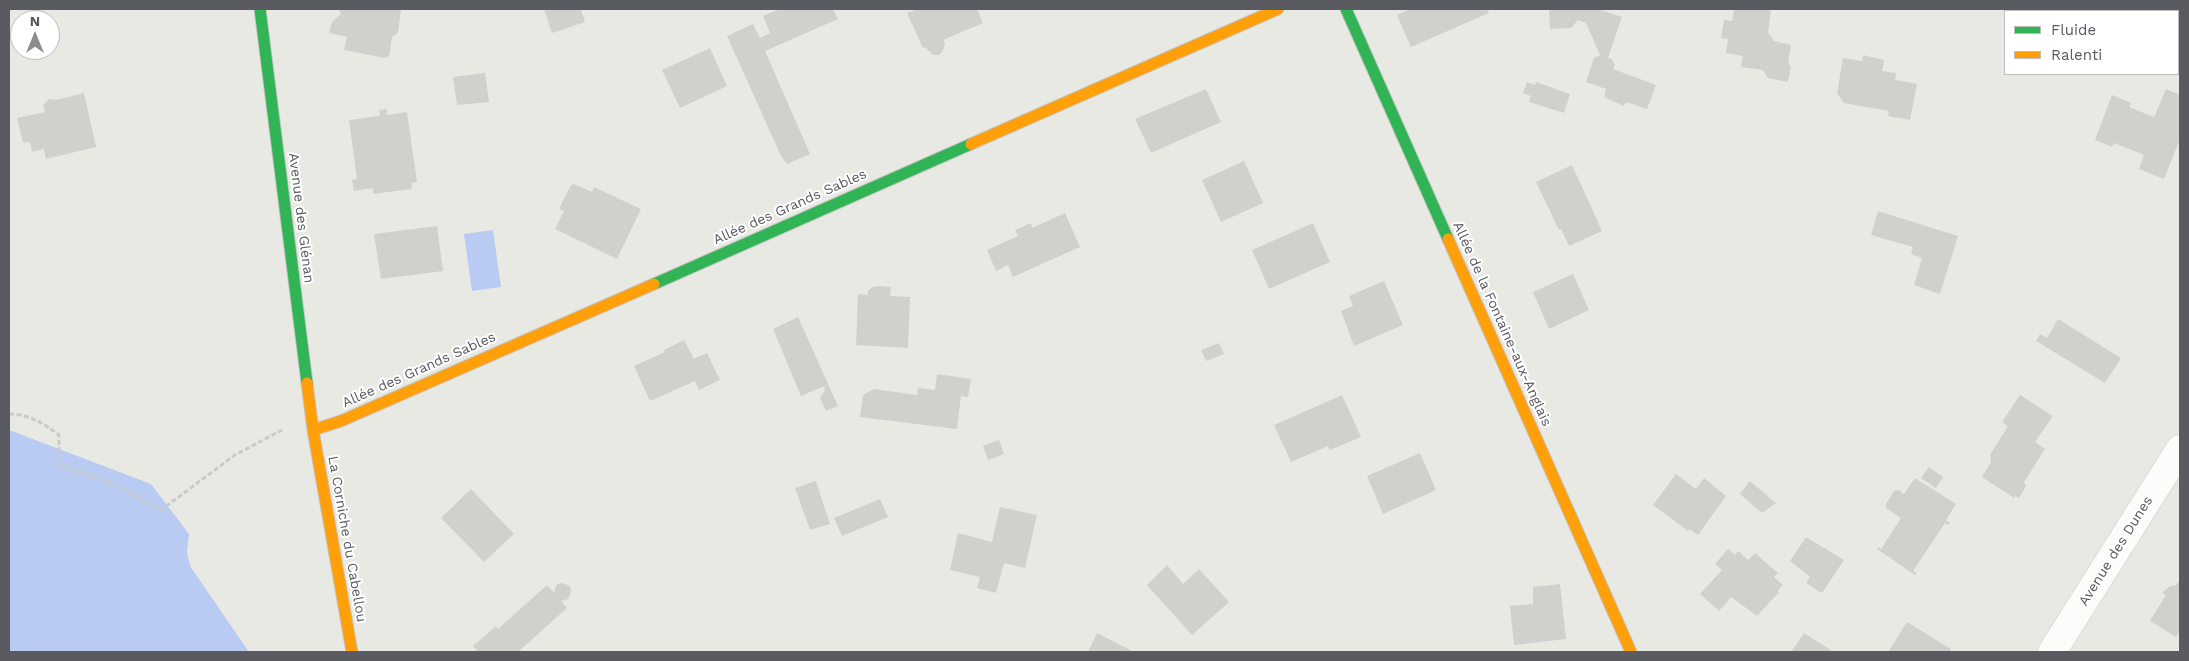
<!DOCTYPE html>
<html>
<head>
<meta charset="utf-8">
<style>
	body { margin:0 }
	#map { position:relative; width:2189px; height:661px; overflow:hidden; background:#e9e9e4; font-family:"Work Sans",sans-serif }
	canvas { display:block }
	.frame { position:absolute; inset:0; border:10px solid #5a5b61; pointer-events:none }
	.legend { position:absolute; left:2004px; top:10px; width:175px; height:65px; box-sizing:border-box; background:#fff; border:1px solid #bdbdc0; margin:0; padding:6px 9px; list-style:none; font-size:15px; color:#5a5b61 }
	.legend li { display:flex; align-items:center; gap:10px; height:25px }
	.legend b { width:25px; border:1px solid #bdbdc0 }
	.north { position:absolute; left:10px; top:10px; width:50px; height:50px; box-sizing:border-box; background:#fff; border:1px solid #bdbdc0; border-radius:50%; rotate:0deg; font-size:14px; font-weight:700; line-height:20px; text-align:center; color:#5a5b61 }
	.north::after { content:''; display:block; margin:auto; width:18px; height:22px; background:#8c8d8f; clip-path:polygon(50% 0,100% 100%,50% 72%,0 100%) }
</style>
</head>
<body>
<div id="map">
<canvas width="2189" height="661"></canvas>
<div class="frame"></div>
<ul class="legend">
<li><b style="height:6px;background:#30b455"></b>Fluide</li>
<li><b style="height:6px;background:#ff9f0a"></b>Ralenti</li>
</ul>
<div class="north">N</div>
</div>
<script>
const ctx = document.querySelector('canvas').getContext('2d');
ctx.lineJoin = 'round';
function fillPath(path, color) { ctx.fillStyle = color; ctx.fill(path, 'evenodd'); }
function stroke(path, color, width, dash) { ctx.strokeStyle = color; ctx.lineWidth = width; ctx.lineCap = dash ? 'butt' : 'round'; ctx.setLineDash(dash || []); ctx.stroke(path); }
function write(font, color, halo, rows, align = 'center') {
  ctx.font = font + ' "Work Sans",sans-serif'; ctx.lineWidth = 4; ctx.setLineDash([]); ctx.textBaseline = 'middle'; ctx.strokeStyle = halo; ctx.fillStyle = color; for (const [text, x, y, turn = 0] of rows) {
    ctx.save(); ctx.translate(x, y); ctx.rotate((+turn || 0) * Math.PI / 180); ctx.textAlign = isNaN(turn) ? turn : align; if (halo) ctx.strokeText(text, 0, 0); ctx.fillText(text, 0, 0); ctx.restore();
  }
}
const water = new Path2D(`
	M493,230L501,287L472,291L464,234Z
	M9,430L151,484L189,534L187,552L190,566L249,652H9Z`);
const building = new Path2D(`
	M338,9H401L398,33L392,37L389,56L385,58L344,50L347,37L329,33L332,22L341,14Z
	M544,9H581L585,22L552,33Z
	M780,9H833L838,19L765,51L810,154L787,164L781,156L727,36L753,24L760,38L770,33L763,16Z
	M918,9H977L983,23L943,40L945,44L943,51L939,55H933L925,47L923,48L907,13Z
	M1410,9H1487L1489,13L1411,47L1397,15Z
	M1549,9H1598L1622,17L1608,58L1612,59L1615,65L1613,69L1656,85L1647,109L1626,102L1624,106L1610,100L1604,97L1606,89L1586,82L1594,58L1600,55L1586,23L1578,20L1571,28L1550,29Z
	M1734,9H1771L1768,33L1774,41L1791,45L1788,62L1791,67L1788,82L1768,78L1763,70L1741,67L1743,56L1726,53L1728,39L1721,38L1724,20L1732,21Z
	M710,48L727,86L680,108L662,70Z
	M1863,55L1884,60L1882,71L1896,73L1895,80L1917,84L1910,120L1888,116L1889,111L1844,103L1837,93L1843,58L1862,61Z
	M485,73L489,102L457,105L453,77Z
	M1527,82L1535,85L1536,82L1570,94L1564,113L1529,102L1531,96L1523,93Z
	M1206,89L1221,122L1151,153L1135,119Z
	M2166,89L2180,95V139L2164,179L2139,169L2144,155L2114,143L2112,147L2095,140L2112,95L2131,103L2129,107L2154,117Z
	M84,93L96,147L46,159L44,149L32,152L30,142L23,143L17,118L45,112L43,105L49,99L56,100Z
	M387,109V115L407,112L417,182L411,183L412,189L373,194V188L354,191L352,180L357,179L349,120L380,116L379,110Z
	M1244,161L1263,203L1221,222L1202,180Z
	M1572,165L1602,231L1569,246L1561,229L1559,230L1536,182Z
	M574,184L592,192L594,187L641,209L617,259L555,229L564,211L559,209L571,185Z
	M1878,211L1958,236L1940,294L1914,285L1922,258L1911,254L1913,247L1871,235Z
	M1065,213L1080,247L1013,277L1008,265L996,271L987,250L1018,236L1015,230L1031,223L1032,228Z
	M1313,223L1330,262L1269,289L1252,250Z
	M437,226L443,271L381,279L374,234Z
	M1573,274L1589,310L1549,329L1533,292Z
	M1384,281L1403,325L1354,346L1341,311L1353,306L1349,296Z
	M880,286L891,287L890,296L910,297L908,348L856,345L858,294L868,295V291L872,287Z
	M798,317L838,406L826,411L820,398L825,390L824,386L801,396L773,329Z
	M2058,319L2121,358L2105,383L2036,341L2040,334L2047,338Z
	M684,340L694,359L707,353L720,380L699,390L695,381L650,401L634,366L665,352L664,350Z
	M1219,343L1224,354L1206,361L1201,350Z
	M937,374L971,379L968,397L961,396L957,429L860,417L863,395L874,389L917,395L918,388L935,390Z
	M1342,395L1361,437L1330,450L1328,446L1291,462L1274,425Z
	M2020,395L2053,416L2035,442L2045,449L2024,482L2026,486L2019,498L2015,496L2014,498L1982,477L1991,462L1990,455L2008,426L2002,422Z
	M999,440L1004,454L988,460L983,446Z
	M1420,453L1436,490L1383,514L1367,476Z
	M1929,467L1943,477L1936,488L1921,478Z
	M1676,474L1696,489L1704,478L1726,496L1698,535L1690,529L1688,531L1653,505Z
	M1915,478L1956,504L1946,520L1950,523L1948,525L1945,523L1913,571L1917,572L1915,575L1877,549L1878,547L1881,549L1901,518L1886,508V504L1894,491L1898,490L1904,494Z
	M816,481L830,524L810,530L795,488Z
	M1750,481L1776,503L1762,513L1740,494Z
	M471,489L514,534L484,562L441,518Z
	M880,499L888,517L842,536L834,518Z
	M1000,507L1037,515L1025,568L1004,563L996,593L977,588L980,577L950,570L958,533L992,542Z
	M1806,537L1844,560L1822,593L1806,583L1810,577L1790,561Z
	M1728,549L1735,555L1738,551L1748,560L1755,553L1778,573L1774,577L1783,585L1778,590L1779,592L1757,616L1731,597L1719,611L1700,594L1722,570L1715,564Z
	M1167,565L1183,584L1199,569L1229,602L1192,635L1147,585Z
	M2180,580V630L2176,637L2150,621L2166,595L2162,593L2170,586L2176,585Z
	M562,583L570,586L571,592L568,599L561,601L567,608L518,652H478L473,646L496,626L498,629L547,585L554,592L557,584Z
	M1560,584L1566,639L1514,645L1510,606L1533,604V587Z
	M1907,622L1951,649L1949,652H1888Z
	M1097,633L1130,650L1129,652H1088Z
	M1804,633L1834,652H1791Z`);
const path = new Path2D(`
	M9,414C29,414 43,423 59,435V464L117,486L161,510L235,455L282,430`);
const street = new Path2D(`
	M2110,9L2116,11
	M2178,37L2180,38
	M2052,652L2180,449`);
const fast = new Path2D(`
	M260,9L307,383
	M1346,9L1448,239
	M654,284L971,144`);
const slow = new Path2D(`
	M971,144L1278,9
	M1448,239L1631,652
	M307,383L313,430L352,652
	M313,430L341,421L654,284`);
const streetNames = [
	["Allée des Grands Sables",790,207,-24],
	["Avenue des Glénan",301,218,83],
	["Allée de la Fontaine-aux-Anglais",1502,324,66],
	["Allée des Grands Sables",419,370,-24],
	["La Corniche du Cabellou",347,539,80],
	["Avenue des Dunes",2116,551,-58]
];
fillPath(water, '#b9caf3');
fillPath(building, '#d0d0cd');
stroke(street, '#c7c7c6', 29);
stroke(fast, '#c5c5c5', 13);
stroke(slow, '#c5c5c5', 13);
stroke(path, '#c7cbca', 3, [5, 2.5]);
stroke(street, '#fcfcfb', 28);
stroke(fast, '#30b455', 11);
stroke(slow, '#ff9f0a', 11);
write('14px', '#5a5b61', '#fff', streetNames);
</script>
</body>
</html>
